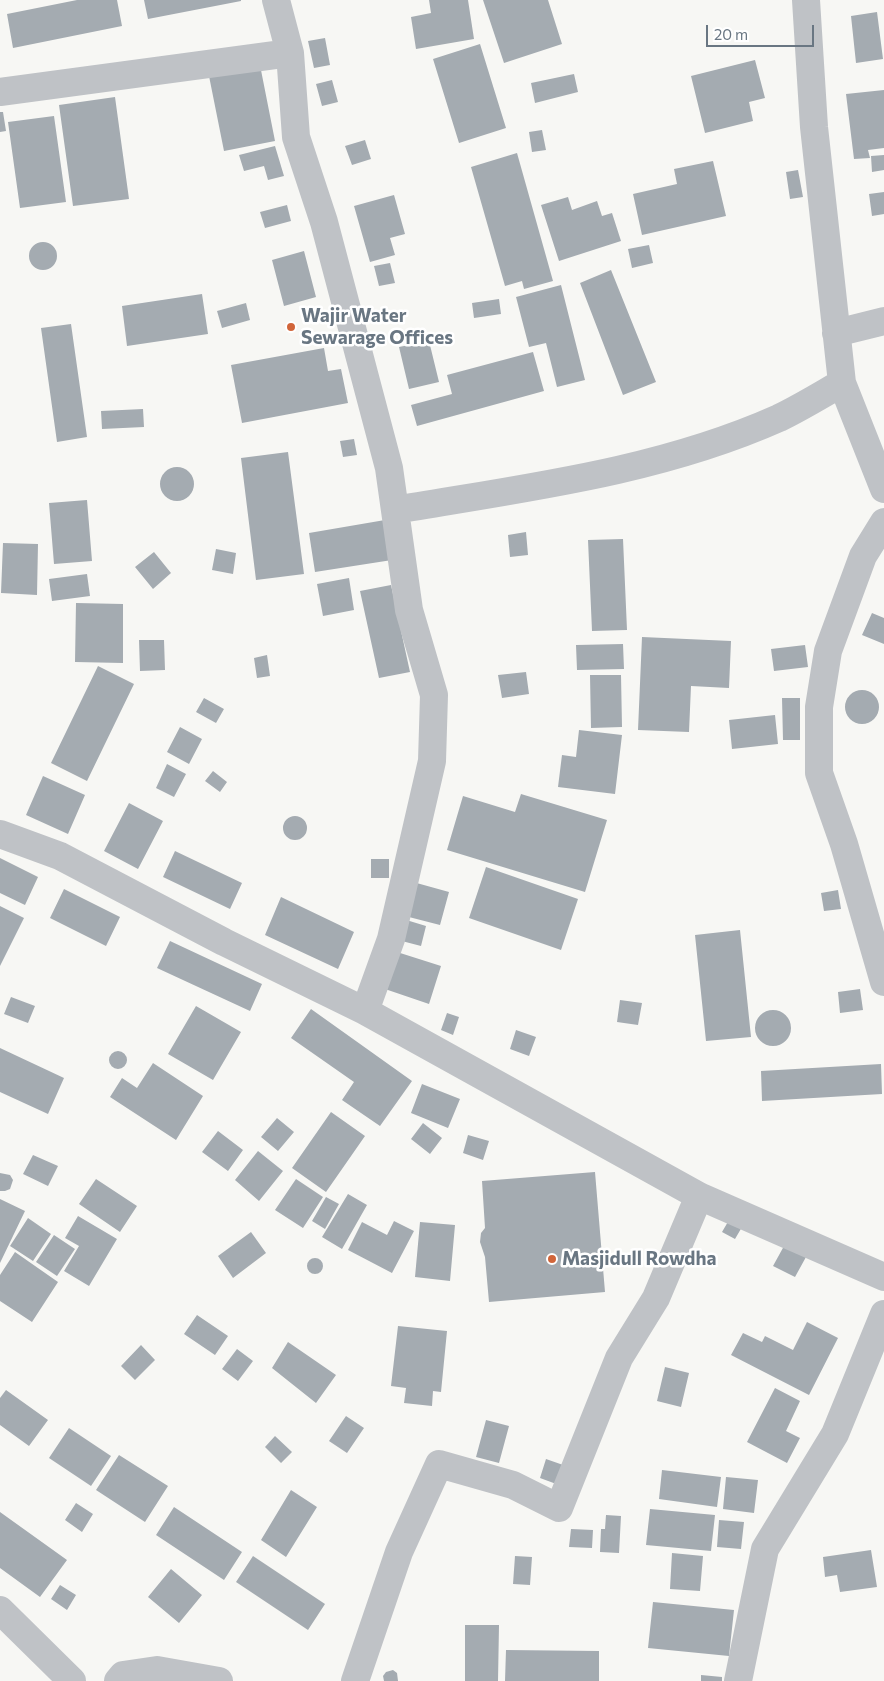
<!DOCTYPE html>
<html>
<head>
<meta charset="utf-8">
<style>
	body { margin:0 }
	#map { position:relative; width:884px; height:1681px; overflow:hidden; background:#f7f7f4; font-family:Commissioner,sans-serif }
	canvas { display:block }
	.scale { position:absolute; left:706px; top:25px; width:108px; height:22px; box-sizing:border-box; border:2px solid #697682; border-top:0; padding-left:6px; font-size:15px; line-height:18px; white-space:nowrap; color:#697682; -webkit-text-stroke:4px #fff; paint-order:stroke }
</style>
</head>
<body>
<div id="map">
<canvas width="884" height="1681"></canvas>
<div class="scale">20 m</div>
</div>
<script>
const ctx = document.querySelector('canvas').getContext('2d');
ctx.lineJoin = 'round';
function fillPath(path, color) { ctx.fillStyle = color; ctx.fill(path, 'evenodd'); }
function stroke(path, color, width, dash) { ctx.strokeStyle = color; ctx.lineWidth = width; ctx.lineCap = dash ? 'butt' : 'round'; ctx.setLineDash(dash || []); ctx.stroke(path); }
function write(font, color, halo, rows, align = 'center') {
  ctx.font = font + ' Commissioner,sans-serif'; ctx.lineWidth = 5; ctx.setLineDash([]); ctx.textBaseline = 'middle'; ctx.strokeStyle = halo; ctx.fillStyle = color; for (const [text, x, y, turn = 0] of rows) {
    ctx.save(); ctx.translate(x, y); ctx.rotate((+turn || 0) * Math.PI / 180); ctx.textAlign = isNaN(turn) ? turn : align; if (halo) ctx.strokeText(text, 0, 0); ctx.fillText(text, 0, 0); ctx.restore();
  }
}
const building = new Path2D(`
	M77,0H117L122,26L13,48L7,14Z
	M144,0H241V1L148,19Z
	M429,0H468L474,39L416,49L411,17L431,13Z
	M483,0H548L562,44L504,63Z
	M877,12L883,59L856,63L851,16Z
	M325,38L330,65L314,68L308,41Z
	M480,44L506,128L459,143L433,59Z
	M259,60L275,141L224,151L208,71Z
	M755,60L765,98L749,102L753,121L705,133L691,76Z
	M574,74L578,92L535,103L531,83Z
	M332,80L338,102L322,106L316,84Z
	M884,90V148L868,150L870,158L854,159L846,94Z
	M115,97L129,199L73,206L59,105Z
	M0,112H3L6,131L0,132Z
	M54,116L66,202L20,208L8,122Z
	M542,130L546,150L532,152L529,132Z
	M365,140L371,159L352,165L345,146Z
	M275,146L284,176L268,180L264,166L244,171L239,155Z
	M517,153L553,281L524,289L522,281L505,286L471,167Z
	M884,155V170L872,172L871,156Z
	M713,161L726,216L642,235L633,194L677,184L674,169Z
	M798,170L803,197L790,199L786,172Z
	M884,192V214L872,216L869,194Z
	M394,195L405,234L390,238L395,255L370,262L354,206Z
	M568,197L572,210L597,201L602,216L612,213L621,241L559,261L541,205Z
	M287,205L291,221L265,228L260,212Z
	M29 256a14 14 0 1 1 28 0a14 14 0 1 1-28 0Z
	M649,245L653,263L632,268L628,249Z
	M304,251L316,297L284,306L272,260Z
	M390,263L395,283L379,286L374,266Z
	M611,270L656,382L623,395L580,283Z
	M561,285L585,380L557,387L546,343L529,347L516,297Z
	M202,294L208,334L127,346L122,306Z
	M499,299L501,314L474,318L472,303Z
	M246,303L250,320L222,328L217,311Z
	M71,324L87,437L57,442L41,328Z
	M429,341L439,382L409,389L399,347Z
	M324,348L328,371L341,369L348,403L242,423L231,365Z
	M533,352L544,391L417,426L411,405L452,394L447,375Z
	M143,409L144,427L102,429L101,411Z
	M354,439L357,455L343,457L340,441Z
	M288,452L304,574L256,580L241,458Z
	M160 484a17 17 0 1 1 34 0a17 17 0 1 1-34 0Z
	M87,500L92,561L54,564L49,503Z
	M385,520L392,560L315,572L309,533Z
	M526,532L528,555L510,557L508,535Z
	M623,539L627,630L592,631L588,540Z
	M3,543L38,544L37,595L1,593Z
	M216,549L236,553L233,574L212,570Z
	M154,552L171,573L153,589L135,567Z
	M87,574L90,596L52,601L49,579Z
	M349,578L354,610L323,616L317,584Z
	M391,585L410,672L379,678L360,591Z
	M76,603L123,604V663L75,662Z
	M872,613L884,618V644L862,635Z
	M642,637L731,641L729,688L691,686L689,732L638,730Z
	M139,640H164L165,670L140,671Z
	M623,644L624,669L577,670L576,645Z
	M805,645L808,667L774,671L771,649Z
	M267,655L270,676L257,678L254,658Z
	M98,666L134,684L87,781L51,763Z
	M526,672L529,694L502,698L498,675Z
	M590,675H621L622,727L591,728Z
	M845 707a17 17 0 1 1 34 0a17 17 0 1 1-34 0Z
	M204,698L224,709L216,723L196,712Z
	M782,698H800V740H783Z
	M775,715L778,744L732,749L729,720Z
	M180,727L202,739L189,764L167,752Z
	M579,730L622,735L615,794L558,787L562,755L576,757Z
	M167,764L186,774L174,797L156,788Z
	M213,771L227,782L220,792L205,781Z
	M43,776L85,795L68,834L26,815Z
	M521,794L607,820L585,892L447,850L463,796L515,812Z
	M129,803L163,821L138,869L104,851Z
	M283 828a12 12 0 1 1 24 0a12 12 0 1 1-24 0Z
	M175,851L242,883L230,909L163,877Z
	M0,858L38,877L25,905L0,893Z
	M371,859H389V878H371Z
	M486,867L578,899L561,950L469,918Z
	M413,882L449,892L440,925L405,916Z
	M64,889L120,917L106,946L50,918Z
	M838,890L841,909L824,911L821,893Z
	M281,897L354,932L338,969L265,935Z
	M0,906L24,918L0,966Z
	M403,919L426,926L421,946L398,940Z
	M740,930L751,1037L706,1041L695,935Z
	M170,941L262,984L250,1011L157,968Z
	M397,952L441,966L429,1004L385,989Z
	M860,989L863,1010L840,1013L838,992Z
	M11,997L35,1006L28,1023L4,1014Z
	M620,1000L642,1003L638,1025L617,1022Z
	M196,1006L241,1032L213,1080L168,1054Z
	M311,1009L412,1081L380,1126L342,1100L354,1082L291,1038Z
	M755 1028a18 18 0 1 1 36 0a18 18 0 1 1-36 0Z
	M447,1013L459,1017L453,1035L441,1030Z
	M516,1030L536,1037L529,1056L510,1049Z
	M0,1048L64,1078L48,1114L0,1092Z
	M109 1060a9 9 0 1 1 18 0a9 9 0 1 1-18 0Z
	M153,1063L203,1096L176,1140L110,1097L122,1078L137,1088Z
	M881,1064L882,1094L762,1101L761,1071Z
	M422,1084L460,1099L448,1128L411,1113Z
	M331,1112L365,1136L326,1192L292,1168Z
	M277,1118L294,1132L278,1151L261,1137Z
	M423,1123L442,1138L430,1154L411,1139Z
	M218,1131L243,1150L228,1171L202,1152Z
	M468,1135L489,1141L483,1160L463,1153Z
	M258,1151L283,1171L259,1201L235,1180Z
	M33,1155L58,1166L48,1186L23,1174Z
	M595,1172L605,1292L489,1302L485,1257L480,1242L481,1233L485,1228L482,1181Z
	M0,1173L10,1175L13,1180L10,1189L5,1191H0Z
	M96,1179L137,1206L120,1232L79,1204Z
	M296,1179L323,1197L303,1228L275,1210Z
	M348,1194L367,1205L342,1249L322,1237Z
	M326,1197L339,1204L325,1229L312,1221Z
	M0,1199L25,1211L0,1263Z
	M78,1216L117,1239L89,1286L64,1271L79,1246L65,1238Z
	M28,1218L51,1234L33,1261L10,1246Z
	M729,1220L742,1227L735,1239L722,1232Z
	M394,1221L414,1231L392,1273L348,1250L362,1222L387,1235Z
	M420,1222L455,1225L450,1281L415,1277Z
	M251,1232L266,1253L233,1278L218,1256Z
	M54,1235L75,1249L57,1276L36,1262Z
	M784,1246L806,1257L795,1277L773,1266Z
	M15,1252L58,1282L32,1322L0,1301V1275Z
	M307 1266a8 8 0 1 1 16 0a8 8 0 1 1-16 0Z
	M197,1315L228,1336L215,1355L184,1334Z
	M807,1322L838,1338L809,1395L731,1355L743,1333L762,1342L765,1336L793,1350Z
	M398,1326L447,1331L441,1392L433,1391L432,1406L404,1403L406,1388L391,1386Z
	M288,1342L336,1375L316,1403L272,1368Z
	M141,1345L155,1360L135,1380L121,1366Z
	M237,1349L253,1361L238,1381L222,1369Z
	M665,1367L689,1373L681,1407L657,1401Z
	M775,1388L800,1401L786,1431L800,1438L787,1463L747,1442Z
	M6,1390L48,1420L29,1446L0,1425V1398Z
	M346,1416L364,1428L347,1453L329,1441Z
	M486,1420L509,1426L499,1463L476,1457Z
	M69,1428L111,1456L91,1486L49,1458Z
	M275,1436L292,1452L281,1463L265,1447Z
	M119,1455L168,1486L145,1522L96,1490Z
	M546,1459L566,1466L559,1485L540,1478Z
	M662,1470L721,1477L717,1507L659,1499Z
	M726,1477L758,1480L754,1513L723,1509Z
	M291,1490L317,1507L286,1557L261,1540Z
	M76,1503L93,1514L82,1532L65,1520Z
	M174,1507L242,1552L224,1580L156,1535Z
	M650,1509L715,1515L711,1551L646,1545Z
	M0,1512L67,1560L40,1597L0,1568Z
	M606,1515L621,1516L619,1553L600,1552L601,1529H605Z
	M719,1520L744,1522L741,1549L717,1547Z
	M571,1529L593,1530L592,1548L569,1547Z
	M871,1550L877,1587L840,1592L837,1575L825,1577L823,1557Z
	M672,1553L703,1556L700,1591L670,1589Z
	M253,1556L325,1604L308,1630L236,1582Z
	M515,1556L532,1557L530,1585L513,1584Z
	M171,1569L202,1595L179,1623L148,1597Z
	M60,1585L76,1595L67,1610L51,1599Z
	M653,1602L734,1610L729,1656L648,1648Z
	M465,1625H499L498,1681H465Z
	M506,1650L599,1651V1681H505Z
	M393,1670L397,1673L398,1681H384L383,1676L386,1672Z
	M701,1675L722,1677V1681H701Z`);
const minor = new Path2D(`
	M276,0L290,53L296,137L324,222L389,468L409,610L434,695L432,761L391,939L365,1011
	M806,0L814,127L842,383L884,489
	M0,92L290,53
	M836,333L884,321
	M395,510C524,488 658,472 779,418C800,408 821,395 842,383
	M884,522L863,556L828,651L819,707V773L844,844L884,982
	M0,834L60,856L224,942L365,1011L699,1196L884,1277
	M0,1610L72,1681
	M118,1681L123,1675L157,1670L219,1681
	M355,1681L399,1552L439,1464L513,1485L559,1508L619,1358L656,1298L699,1196
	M738,1681L765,1549L835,1434L884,1314`);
const markers = [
	[291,327,5,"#d1653a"],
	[552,1259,5,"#d1653a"]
];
const poiNames = [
	["Wajir Water",301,316],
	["Sewarage Offices",301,338],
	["Masjidull Rowdha",562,1259]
];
fillPath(building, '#a4abb1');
stroke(minor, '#bfc2c6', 28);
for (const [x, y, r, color] of markers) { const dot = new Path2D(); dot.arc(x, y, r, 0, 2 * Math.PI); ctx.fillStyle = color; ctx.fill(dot); stroke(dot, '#fff', 2); }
write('bold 19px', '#697682', '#fff', poiNames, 'left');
</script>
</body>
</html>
